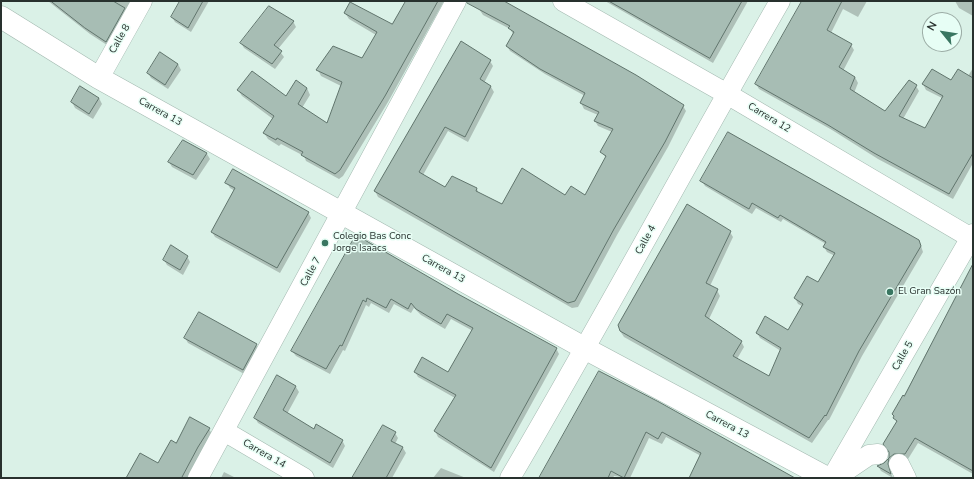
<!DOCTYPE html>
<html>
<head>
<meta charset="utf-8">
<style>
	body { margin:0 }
	#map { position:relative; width:974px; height:479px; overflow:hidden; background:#daf1e7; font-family:"Nunito Sans",sans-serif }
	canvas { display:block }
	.frame { position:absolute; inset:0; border:2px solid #28312e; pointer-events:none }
	.north { position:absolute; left:922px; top:12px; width:40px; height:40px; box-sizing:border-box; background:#e7fef5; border:1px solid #9baca5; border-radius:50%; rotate:300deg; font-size:11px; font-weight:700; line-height:16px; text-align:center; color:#28312e }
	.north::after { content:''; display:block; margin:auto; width:14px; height:18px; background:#397661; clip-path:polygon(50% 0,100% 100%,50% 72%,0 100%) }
</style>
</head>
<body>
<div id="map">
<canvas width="974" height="479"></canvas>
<div class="frame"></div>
<div class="north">N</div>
</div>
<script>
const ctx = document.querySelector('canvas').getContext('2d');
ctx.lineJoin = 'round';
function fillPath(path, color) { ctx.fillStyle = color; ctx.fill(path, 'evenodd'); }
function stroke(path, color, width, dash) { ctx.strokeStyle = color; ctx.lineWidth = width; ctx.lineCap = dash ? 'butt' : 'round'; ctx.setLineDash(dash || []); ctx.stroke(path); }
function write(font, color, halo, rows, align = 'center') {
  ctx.font = font + ' "Nunito Sans",sans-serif'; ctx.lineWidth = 3; ctx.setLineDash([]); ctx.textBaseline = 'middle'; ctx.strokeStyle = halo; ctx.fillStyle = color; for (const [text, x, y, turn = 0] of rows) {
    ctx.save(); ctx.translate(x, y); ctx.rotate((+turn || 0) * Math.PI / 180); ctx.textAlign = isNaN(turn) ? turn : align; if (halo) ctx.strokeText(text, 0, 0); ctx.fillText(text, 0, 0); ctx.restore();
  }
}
const shadow = new Path2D(`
	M48,1H135L110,47L90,34Z
	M181,1H209L191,32L175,22L172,17Z
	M407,1H444L388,102L343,176L339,179L306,161L304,156L281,144L279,146L268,139L264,133L273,119L242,96L238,90L286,97L307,88L310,95L302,108L328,124L341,86L321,76L318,70L362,59L376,35L349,19L345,13L392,25Z
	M484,1H502L683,106L686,111L668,147L617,235L578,307L572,308L378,197L375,191L490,61L493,66L484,83L491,87L494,92L468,142L448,131L423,175L445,188L452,177L477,189L479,194L502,206L565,196H585L606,158L602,152L612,132L598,126L595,121L598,115L584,109L581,103L585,96L545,74L510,51L507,46L513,34L510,29L483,15L479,9Z
	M605,1H748L713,63Z
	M804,1H867L858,17L843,9L831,33L851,45L854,50L843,71L855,77L858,83L854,93L886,113L916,86L919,91L903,119L926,129L942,98L926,90L923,84L952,81L968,76L973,68V163L953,199L878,159L832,130L759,89L756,84Z
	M955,1H973V16L959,8Z
	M293,21L296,27L278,49L284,57L275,69L244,48L241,43Z
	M178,64L181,70L168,89L151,78L148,73Z
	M99,98L102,104L93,119L75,108L72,102Z
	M183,142L207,154L210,159L196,180L172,167L169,162Z
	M702,181L918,241L921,246L923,252L862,356L829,420H828L812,443L624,337L620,331L730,232L733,237L710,286L717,290L720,296L709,319L741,341L744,347L737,359L769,377L781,351L760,338L757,333L788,331L802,306L798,304L795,298L818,284L835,256L827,252L824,247L826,244L783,219L781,222L756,208L752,214L705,186Z
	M227,183L308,212L311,218L280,273L215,237L212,232L235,191L230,188Z
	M357,237L458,295L556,348L559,354L494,472L438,437L435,431L455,398L418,377L415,372L448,373L473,331L451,319L445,329L421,315L414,308L411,313L394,304L389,313L371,303L369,307L366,305L345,351L343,350L330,374L296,356L292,351Z
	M187,256L190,262L183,275L167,265L164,260Z
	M973,280V474L918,443L908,459H897L892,463L890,470L893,478L881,471L878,466L885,464L890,459L897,423L893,414L905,398Z
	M185,338L256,345L259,350L246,375L188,343Z
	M600,373L792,478H690L701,456L666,437L662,444L649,438L630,478L614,476L613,478H540Z
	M278,377L296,387L299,392L287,414L314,430L342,440L345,446L333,468L258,423L255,418Z
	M209,429L212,434L188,478H127L158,464L176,445Z
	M395,433L398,438L395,444L403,448L406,453L392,478H355Z
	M441,468L466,478H433Z
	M224,472L236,478H221Z`);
const building = new Path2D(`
	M51,1H113L125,8L106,42L85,28Z
	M180,1H203L188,28L171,17Z
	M406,1H438L385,96L340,170L335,174L301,155L303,152L277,138L276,140L263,133L274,116L237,90L252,71L286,96L296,80L307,88L298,104L327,123L342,82L316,70L333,46L362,58L377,32L344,13L350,2L392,24Z
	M467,1H504L636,75L684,105L665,142L614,229L575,301L568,303L374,191L461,41L491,60L480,79L491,86L465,137L445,127L419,172L445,187L452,176L477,188L476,191L502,204L522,168L565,195L571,186L585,195L606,156L600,152L613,129L594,121L599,112L580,103L585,93L540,69L506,46L514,32L508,28L510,26L467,3Z
	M609,1H742L710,58Z
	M802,1H842L827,30L852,44L839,67L855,77L850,89L885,111L909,80L917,85L899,116L925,128L943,96L922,84L932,69L951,80L958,69L973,78V153L949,194L874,153L828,125L755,84Z
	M269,6L294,21L274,45L282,51L272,64L240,43Z
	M160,52L178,64L165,85L147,73Z
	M80,86L99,98L89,114L71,102Z
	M728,132L919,240L921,246L859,351L826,416L825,415L809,438L620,331L618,325L687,204L731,231L706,283L718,289L705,316L742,341L733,356L769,376L781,348L756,333L765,316L788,330L803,304L794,298L807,276L818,282L835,253L823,247L826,242L780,215L778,218L752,203L749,209L700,181Z
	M183,140L207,153L193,175L168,162Z
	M233,169L309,212L277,268L211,232L235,188L225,183Z
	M356,235L458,294L557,348L491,468L434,431L456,395L414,372L422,357L448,372L473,328L447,314L441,324L416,309L411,303L408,309L391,299L386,308L367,298L366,302L363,300L342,346L340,345L326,369L291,351Z
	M171,245L188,256L180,270L163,260Z
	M973,264V471L915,438L905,454H894L889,458L888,464L891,474L877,466L884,463L889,458V452L883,444L897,421L893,418L894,416L892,414L903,395L904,396Z
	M199,312L257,344L243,370L184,338Z
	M599,371L659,402L795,478H689L701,453L662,432L658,439L646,432L624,478L611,471L608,478H539Z
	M277,375L296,386L283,410L314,429L316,424L343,440L330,463L254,418Z
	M190,417L210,428L198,447L182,477L184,478H126L140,453L158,463L171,440L176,443Z
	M383,425L396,432L391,441L403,447L386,478H352Z`);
const minor = new Path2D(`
	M563,1L727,94L973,239
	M99,78L142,1
	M224,431L304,478
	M899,464L906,478
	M198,478L456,1
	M510,478C603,320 689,159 780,1
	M832,478L973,234
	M835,478L869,455L878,454`);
const major = new Path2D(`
	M1,17L99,78L586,349L827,478`);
const markers = [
	[325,243,4,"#397661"],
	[890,292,4,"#397661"]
];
const streetNames = [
	["Calle 8",120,39,-60],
	["Carrera 13",160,112,29],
	["Carrera 12",769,118,31],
	["Calle 4",646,240,-61],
	["Carrera 13",443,269,29],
	["Calle 7",311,272,-61],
	["Calle 5",903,356,-60],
	["Carrera 13",727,425,28],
	["Carrera 14",264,454,30]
];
const poiNames = [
	["Colegio Bas Conc",333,237],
	["Jorge Isaacs",333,249],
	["El Gran Sazón",898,292]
];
fillPath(shadow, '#0003');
fillPath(building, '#a7bdb4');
stroke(building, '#60746c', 1);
stroke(minor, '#a3b9b0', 21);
stroke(major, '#a3b9b0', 23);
stroke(minor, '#fff', 20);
stroke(major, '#fff', 22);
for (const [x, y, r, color] of markers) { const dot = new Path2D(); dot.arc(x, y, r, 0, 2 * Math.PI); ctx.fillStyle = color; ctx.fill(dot); stroke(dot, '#e7fef5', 1.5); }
write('10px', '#28312e', '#e7fef5', streetNames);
write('10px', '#28312e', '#e7fef5', poiNames, 'left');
</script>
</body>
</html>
